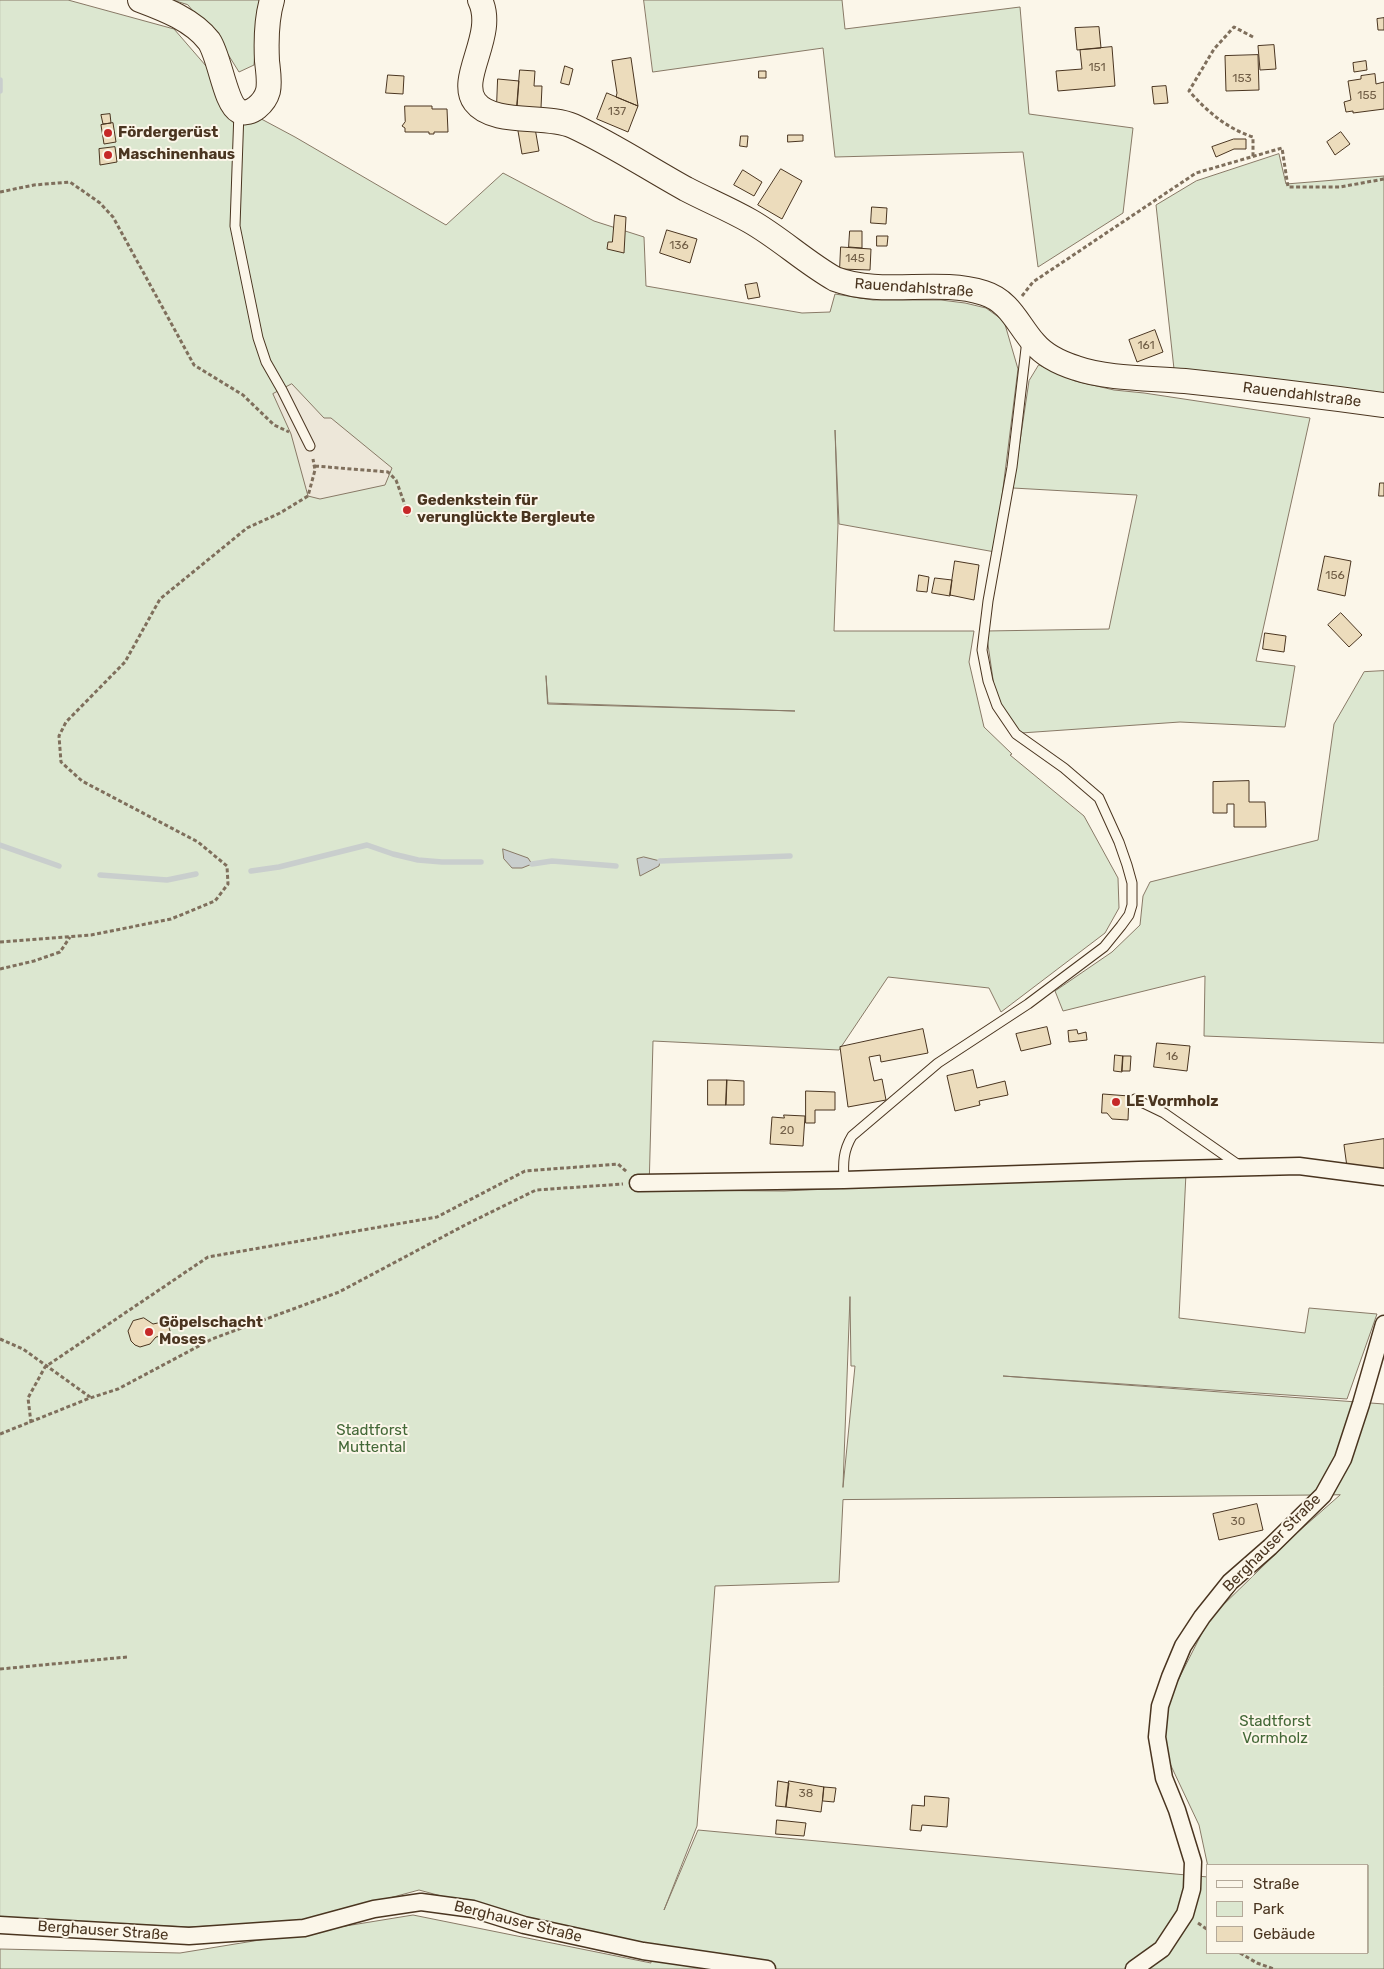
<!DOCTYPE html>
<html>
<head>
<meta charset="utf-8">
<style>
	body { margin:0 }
	#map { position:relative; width:1384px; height:1969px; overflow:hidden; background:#fbf6e9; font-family:Rubik,sans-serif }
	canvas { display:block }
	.legend { position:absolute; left:1206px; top:1864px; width:162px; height:90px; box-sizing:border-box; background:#fbf6e9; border:1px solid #b4a999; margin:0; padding:6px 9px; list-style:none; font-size:15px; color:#4a3520 }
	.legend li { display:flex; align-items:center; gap:10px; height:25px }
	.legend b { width:25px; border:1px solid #b4a999 }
</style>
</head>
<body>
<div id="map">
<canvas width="1384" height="1969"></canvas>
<ul class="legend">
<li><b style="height:6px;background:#fbf6e9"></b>Straße</li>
<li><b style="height:14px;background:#dce7d0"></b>Park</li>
<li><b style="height:14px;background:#ecdcbc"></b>Gebäude</li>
</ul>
</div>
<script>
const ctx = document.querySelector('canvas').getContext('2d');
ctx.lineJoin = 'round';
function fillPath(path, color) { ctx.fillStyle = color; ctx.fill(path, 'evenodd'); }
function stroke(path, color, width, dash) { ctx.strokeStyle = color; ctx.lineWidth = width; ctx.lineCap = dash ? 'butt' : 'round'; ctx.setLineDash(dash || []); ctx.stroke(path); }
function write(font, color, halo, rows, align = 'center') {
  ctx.font = font + ' Rubik,sans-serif'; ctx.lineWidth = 4; ctx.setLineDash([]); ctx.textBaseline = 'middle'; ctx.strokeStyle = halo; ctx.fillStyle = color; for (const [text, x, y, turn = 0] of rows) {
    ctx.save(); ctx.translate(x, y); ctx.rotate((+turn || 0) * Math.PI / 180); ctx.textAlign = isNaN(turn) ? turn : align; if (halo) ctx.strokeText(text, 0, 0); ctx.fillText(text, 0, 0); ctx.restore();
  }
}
const green = new Path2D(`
	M0,0H68L174,29L213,74L252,114L295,137L446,225L503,173L594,221L644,237L646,286L802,313L830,312L835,294L873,300H941L965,303L986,308L1004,321L1018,369L995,552L839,524L835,430L838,525L834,631H974L969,662L984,727L1012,754L1010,755L1084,816L1118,878L1119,908L1105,933L1001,1012L989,988L888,977L839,1050L653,1041L649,1190L784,1191L1186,1173L1179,1318L1305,1333L1309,1308L1377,1314L1347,1399L1003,1376L1384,1404V1969H0V1949L180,1953L413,1915L651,1963L650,1944L526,1919L419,1890L301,1922L188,1927L0,1918ZM546,676L548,703L795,711L548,704ZM850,1297L851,1366H855L843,1487ZM1340,1495L1298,1532L1217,1611L1206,1625L1168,1700L1164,1751L1199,1825L1208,1867V1865H1368V1953H1208V1877L698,1830L664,1910L697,1826L715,1586L839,1582L843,1500Z
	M173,0H262L258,8L254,65L239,72L224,48L188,5Z
	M644,0H842L845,29L1020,7L1029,114L1133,128L1123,213L1038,267L1023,152L835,157L823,48L653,72Z
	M1279,154L1286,184L1384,176V394L1174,369L1156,205L1196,181Z
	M1039,365L1075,381L1114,390L1144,393L1310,418L1256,661L1295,666L1285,727L1180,722L1021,733L998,714L986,631L1109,629L1137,495L1013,488L1029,381Z
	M1384,671V1043L1204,1036L1205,976L1063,1011L1055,991L1112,952L1140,925L1143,896L1150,882L1318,840L1334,724L1364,672Z`);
const parking = new Path2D(`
	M292,384L324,418H331L392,468L385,485L320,499L308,496L291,434L273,394Z`);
const water = new Path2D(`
	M503,849L528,858L532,864L522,868H512L504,859Z
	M644,857L660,861L659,866L640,876L637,859Z`);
const stream = new Path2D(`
	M0,80V91
	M0,845L59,866
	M660,861L790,856
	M532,864L552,861L616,866
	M251,871L279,867L367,845L393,854L418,860L442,862H481
	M100,875L167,880L196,874`);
const building = new Path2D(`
	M1384,18V30H1378L1377,19Z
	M1099,27L1101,48L1077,50L1075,28Z
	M1274,45L1276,69L1260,70L1258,46Z
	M1112,47L1115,86L1058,91L1056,71L1082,69L1080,50Z
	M1258,55L1259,90L1226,91L1225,56Z
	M631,58L638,106L616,97L617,93L612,61Z
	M1366,61L1367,70L1354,72L1353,63Z
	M565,66L573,69L569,85L561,83Z
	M520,70L535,71L534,86H542L541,108L517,107Z
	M759,71H766V78H759Z
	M1375,74L1376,84L1384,82V109L1353,113V111L1346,112L1344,102L1351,100L1348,81L1361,79V76Z
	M388,75L404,76L403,94L386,93Z
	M498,79L519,81L517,107L497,105Z
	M1166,86L1168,103L1154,104L1152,87Z
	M607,93L638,106L628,132L597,119Z
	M405,106H432V109H447L448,132H434V134H429V132H405V128L402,126L405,122Z
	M110,114L111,123L103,124L101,115Z
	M113,123L116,142L104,144L101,125Z
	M535,128L539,151L522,154L518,131Z
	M1341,132L1350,144L1335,155L1327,142Z
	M788,135H803V141L788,142Z
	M741,136H748L747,147L740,146Z
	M1234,139H1246V149H1234L1216,157L1212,147Z
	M115,147L117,162L100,165L99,149Z
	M781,169L802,181L782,219L758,205Z
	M743,170L762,182L754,196L734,185Z
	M872,207L887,208L886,224L871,223Z
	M615,215L626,217L624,253L607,249L608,242H612Z
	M667,230L697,239L690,263L660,253Z
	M850,231H862V248L849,247Z
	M877,236H888L887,246H877Z
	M841,247L871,249L870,270L840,269Z
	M757,283L760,297L748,299L745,285Z
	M1155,330L1163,352L1137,362L1129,340Z
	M1380,483H1384V496H1379Z
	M1325,556L1351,561L1345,596L1318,590Z
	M955,561L979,565L974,600L950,595Z
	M919,575L929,577L927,592L917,591Z
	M935,578L952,580L950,596L932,593Z
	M1341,613L1362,635L1349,647L1328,625Z
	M1265,633L1286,636L1284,652L1263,649Z
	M1249,781V802H1265L1266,827H1234V804H1227V813H1213V782Z
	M1047,1027L1051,1044L1021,1051L1016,1034Z
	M923,1029L928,1053L881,1062L880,1055L869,1057L874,1081L882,1079L886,1100L848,1107L840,1047Z
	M1077,1030L1078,1034L1086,1032L1087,1040L1069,1042L1068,1031Z
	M1157,1043L1190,1046L1187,1071L1154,1067Z
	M1115,1055L1123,1056L1122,1072L1114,1071Z
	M1123,1056H1131L1130,1071H1122Z
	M973,1070L977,1088L1005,1081L1008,1095L979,1101L980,1105L955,1111L947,1076Z
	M708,1080H727L726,1105H708Z
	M727,1080L744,1081V1105H726Z
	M806,1091L835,1092V1110H815V1123H806Z
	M1103,1094L1129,1096L1128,1120L1112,1119L1107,1113H1102Z
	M784,1115L805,1116L803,1146L770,1144L772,1117L784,1118Z
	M1384,1139V1171L1347,1167L1344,1145Z
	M144,1318L153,1324L167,1321L171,1334L156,1337L150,1344L140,1347L135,1345L131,1341L128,1331L133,1321Z
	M1257,1504L1263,1530L1219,1540L1213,1514Z
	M778,1781L789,1783L786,1807L776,1806Z
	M789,1781L824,1787L821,1812L786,1807Z
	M824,1787L836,1788L834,1802L823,1801Z
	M925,1796L949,1798L947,1827L922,1825L921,1831L910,1830L912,1805L924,1806Z
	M777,1820L806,1823L804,1836L776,1834Z`);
const path = new Path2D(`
	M1253,37L1234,27L1214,49L1189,91C1208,112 1226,128 1253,137V157
	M0,192L34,185L70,182L100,203L113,217L194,365L243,395L274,425L289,432
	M1022,296L1033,282L1196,173L1282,148L1288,187H1340L1384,179
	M315,466L388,472L396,480L406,508H409L411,511L407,515L403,511L406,508
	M0,942L91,935L171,919L215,901L228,884L227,866L198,842L82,781L61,762L59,736L66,722L125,662L160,599L247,528L280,513L308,496L315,470L313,459
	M0,969L34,961L60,952L70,937
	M0,1339L23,1349L90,1397
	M31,1423L28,1398L45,1367L208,1257L437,1217L525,1171L618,1164L627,1172
	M0,1434L90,1398L118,1389L212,1339L339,1292L467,1224L536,1190L623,1184
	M0,1669L127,1657
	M1198,1923L1208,1930
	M1240,1953L1257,1963L1274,1969`);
const lane = new Path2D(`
	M239,111L235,226L258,338L266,362L282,390L310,446
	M1135,1099L1164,1113L1240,1166
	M844,1180C843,1163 843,1151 852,1136L938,1063L1028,1004L1104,947L1121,926L1129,915L1132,905V883L1127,865L1119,842L1099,798L1064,768L1016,734L997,706L988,681L982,650L988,601L1012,467L1027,340`);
const street = new Path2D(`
	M638,1183L844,1180L1139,1170L1299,1166L1384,1177
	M0,1925L189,1936L304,1928L374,1909L421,1902L473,1909L524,1925L643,1951L767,1969
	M1134,1969L1162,1949L1185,1914L1192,1889L1193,1862L1177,1810L1164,1778L1157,1737L1160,1706L1170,1677L1183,1646L1202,1617L1230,1582L1270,1547L1323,1495L1343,1459L1361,1404L1384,1324`);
const secondary = new Path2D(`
	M140,0C164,9 193,20 209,41C220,57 225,104 239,111C251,117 265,102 268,91C270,82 268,70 267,61C266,40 266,20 272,0
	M480,0C497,35 457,78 475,102C493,126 546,114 573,126C612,144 648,168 686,189C707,200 729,209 750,221C780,238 805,262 835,279C883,297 936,278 984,293C1010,301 1018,325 1034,343C1045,356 1060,363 1076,368C1107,379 1151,378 1185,381C1251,388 1318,396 1384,405`);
const markers = [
	[108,133,5,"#c62828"],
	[108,155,5,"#c62828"],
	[407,510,5,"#c62828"],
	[1116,1102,5,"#c62828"],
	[149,1332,5,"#c62828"]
];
const numberNames = [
	["151",1097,68],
	["153",1242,79],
	["155",1367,96],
	["137",617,112],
	["136",679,246],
	["145",855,259],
	["161",1146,346],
	["156",1335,576],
	["16",1172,1057],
	["20",787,1131],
	["30",1238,1522],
	["38",806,1794]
];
const poiNames = [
	["Fördergerüst",118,133],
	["Maschinenhaus",118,155],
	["Gedenkstein für",417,501],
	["verunglückte Bergleute",417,518],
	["LE Vormholz",1126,1102],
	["Göpelschacht",159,1323],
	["Moses",159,1340]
];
const streetNames = [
	["Rauendahlstraße",914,288,4],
	["Rauendahlstraße",1302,395,7],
	["Berghauser Straße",1272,1543,-45],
	["Berghauser Straße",518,1922,14],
	["Berghauser Straße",103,1931,4]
];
const parkNames = [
	["Stadtforst",372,1431],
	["Muttental",372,1448],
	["Stadtforst",1275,1722],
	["Vormholz",1275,1739]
];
fillPath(green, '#dce7d0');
stroke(green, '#887966', 1);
fillPath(parking, '#ede7d9');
stroke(parking, '#887966', 1);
fillPath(water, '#c9cecd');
stroke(water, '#887966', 1);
stroke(stream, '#c9cecd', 5.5);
fillPath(building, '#ecdcbc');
stroke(building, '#4a3520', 1);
stroke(lane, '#4a3520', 11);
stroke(street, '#4a3520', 19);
stroke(secondary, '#4a3520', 26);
stroke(path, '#7f6f5c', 3, [4, 2.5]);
stroke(lane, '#fbf6e9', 9);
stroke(street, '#fbf6e9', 16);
stroke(secondary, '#fbf6e9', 24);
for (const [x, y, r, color] of markers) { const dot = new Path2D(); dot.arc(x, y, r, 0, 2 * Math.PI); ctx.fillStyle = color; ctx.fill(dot); stroke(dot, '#fbf6e9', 2); }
write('12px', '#725f47', null, numberNames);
write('bold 15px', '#4a3520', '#fbf6e9', poiNames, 'left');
write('15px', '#4a3520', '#fbf6e9', streetNames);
write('15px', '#436837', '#fbf6e9', parkNames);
</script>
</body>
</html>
